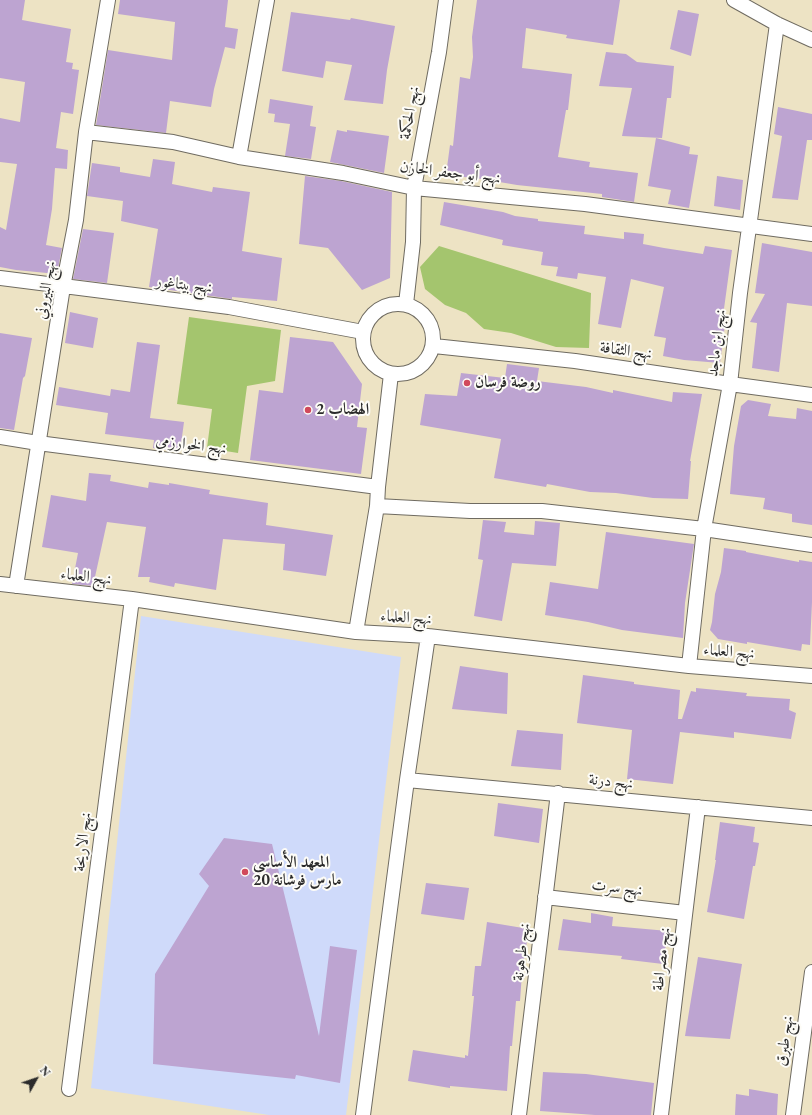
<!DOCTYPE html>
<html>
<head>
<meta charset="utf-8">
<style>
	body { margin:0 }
	#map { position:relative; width:812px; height:1115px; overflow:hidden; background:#ede3c4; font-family:"EB Garamond",serif }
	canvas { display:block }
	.north { position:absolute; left:16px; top:1059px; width:40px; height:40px; -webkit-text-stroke:3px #fdfcf7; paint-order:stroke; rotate:50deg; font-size:11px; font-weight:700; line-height:16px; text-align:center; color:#2b2b2b }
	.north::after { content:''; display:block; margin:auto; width:14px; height:18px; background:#2b2b2b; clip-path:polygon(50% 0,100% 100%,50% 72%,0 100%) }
</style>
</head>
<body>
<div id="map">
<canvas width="812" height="1115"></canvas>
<div class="north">N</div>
</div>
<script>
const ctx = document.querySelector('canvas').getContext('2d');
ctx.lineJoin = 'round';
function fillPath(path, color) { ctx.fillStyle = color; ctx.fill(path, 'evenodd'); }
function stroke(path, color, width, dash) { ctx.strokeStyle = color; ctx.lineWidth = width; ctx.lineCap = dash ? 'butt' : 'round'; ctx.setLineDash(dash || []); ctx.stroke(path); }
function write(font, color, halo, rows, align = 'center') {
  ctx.font = font + ' "EB Garamond",Amiri,serif'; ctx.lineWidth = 4; ctx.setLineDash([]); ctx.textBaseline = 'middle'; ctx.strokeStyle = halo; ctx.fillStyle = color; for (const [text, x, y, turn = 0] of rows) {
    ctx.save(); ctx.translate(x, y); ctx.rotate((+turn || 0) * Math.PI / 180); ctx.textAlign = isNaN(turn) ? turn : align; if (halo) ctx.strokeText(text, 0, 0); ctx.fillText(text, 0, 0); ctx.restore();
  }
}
const built = new Path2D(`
	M141,616L401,657L346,1115H269L91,1088Z`);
const green = new Path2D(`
	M439,246L591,293L589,348L556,347L511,333L484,329L466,313L445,305L425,289L420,267Z
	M189,317L281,330L275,381L247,386L238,453L207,448L212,409L177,404Z`);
const building = new Path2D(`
	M0,0H25L22,20L71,29L66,62L73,63L72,69L79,70L73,114L61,112L56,148L68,150L67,169L55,168L52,209L46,245L62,248L57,274L16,270L0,267V227L6,230L17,164L0,162V118L20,122L25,82L0,78Z
	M120,0H228L225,27L238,29L235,49L225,47L214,89L211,107L170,101L166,133L96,125L108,50L172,60L175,22L118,14Z
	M477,0H620L613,45L566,38L567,35L526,28L522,68L572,74L568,110H566L558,157L590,162L589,167L638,173L634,202L602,197V194L517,185L482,179L446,175L450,145L453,146L460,77L470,79L473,57L472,37Z
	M678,10L699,14L691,56L670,49Z
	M291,12L350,20L351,18L395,26L387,70L383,104L344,100L352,65L326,61L323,78L282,71Z
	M606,52L626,54L637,62L674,66L671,98H667L662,138L622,136L632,88L599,86Z
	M270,99L313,106L310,126L316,127L311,159L285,156L290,124L274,122L275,114L268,113Z
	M778,107L812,114V140H807L798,200L772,198L782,136L774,134Z
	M337,130L347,132V130L389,136L384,173L330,162Z
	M656,138L690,147L689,154L698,155L689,208L668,204L671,190L648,186Z
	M153,159L175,162L172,184L212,192L213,187L250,192L242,251L282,258L277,301L232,297V299L149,287L158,229L121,221L123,201L87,196L92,163L120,167V172L150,177Z
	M305,176L341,181L392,192L390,278L362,290L328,248L299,244Z
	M717,176L743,180L740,210L714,206Z
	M444,202L503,212L515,216L538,219V221L585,226L584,234L624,239V232L644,234L643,244L664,248L703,254L705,246L732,250L723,316L726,317L720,363L684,360L663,356L666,338L654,336L664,287L631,279L621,328L598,324L606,277L578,273L577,279L556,276L558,267L541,265L543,252L502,245L503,240L440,225Z
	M83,229L114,233L107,283L73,279Z
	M762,243L812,252V306L787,303L779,372L752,368L757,323L750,322L765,294L755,293Z
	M70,312L98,318L93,348L65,343Z
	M0,333L32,338L25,376L23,378L14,430L0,428Z
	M290,337L333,342L362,384L357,427L367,428L361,474L250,460L259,390L283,393Z
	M137,342L160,345L150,418L184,422L180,452L153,448L154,440L105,434L108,413L56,405L59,387L110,396L111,389L130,392Z
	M507,364L539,368L537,381L586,387L613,393V390L672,402L673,392L702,394L690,461H691L688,499L653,498L616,493L590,492L547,484L546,487L494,478L501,439L420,425L425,394L457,396L461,373L505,378Z
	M748,400L771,404L768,416L796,419L797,408L812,411V525L792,522V514L763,509L765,498L730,494L734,446L741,406Z
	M89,473L111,475L110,481L148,488L149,482L169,485V483L210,490L209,494L268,503L266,525L333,535L326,576L283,570L285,544L223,539L216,590L175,583L174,587L149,582L150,577H138L146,527L107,522L93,586L72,584L78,553L42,547L51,495L86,501Z
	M483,520L506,522L504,532L534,535L535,521L560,523L556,566L512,563L502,621L474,616L483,560L478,559Z
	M606,532L694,544L685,603L683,638L622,630L588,622L545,615L550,582L598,589Z
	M724,548L746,551V552L799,562V560L812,562V602L810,645L802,644L801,651L747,642V644L718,639L710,630L712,622L715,594L721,572Z
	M460,666L508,673L507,714L452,709Z
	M583,675L634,682V684L680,690L678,719H682L691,691L696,692V688L747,693L746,696L790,699L789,710L796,713L791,739L734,732V738L680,732L673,784L627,779L632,730L577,723Z
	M517,730L563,734L561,770L511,766Z
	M498,803L543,809L539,843L494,836Z
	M720,822L755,827L753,842L759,843L755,866H753L744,919L707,912L716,860H715Z
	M224,838L272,844L319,1036L330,946L357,950L340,1083L296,1075L295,1079L153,1064L155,974L209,886L199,874Z
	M426,883L469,888L464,920L421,914Z
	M591,913L613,917L612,926L668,931L663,964L621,959L622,956L558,950L563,919L591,923Z
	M487,922L529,929L524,959H523L520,1001H516L512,1046H510L507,1091L450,1086V1088L408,1081L413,1050L465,1058V1055L468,1056L474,996H472L475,966H481Z
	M698,957L742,964L730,1039L685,1036Z
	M543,1072L586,1074L654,1083L651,1115H595L540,1111Z
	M749,1089L778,1094L777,1115H735L736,1094L749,1096Z`);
const minor = new Path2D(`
	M734,0L777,24L812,40
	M86,132L173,142L239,157L343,173L414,188L585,204L812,234
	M239,157L267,0
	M0,278L229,307L363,332
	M363 339a35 35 0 1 1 70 0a35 35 0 1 1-70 0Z
	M406,304L413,242L414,188L439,52L446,0
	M434,346L575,361L730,384L812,395
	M0,437L38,443L378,487
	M377,506L470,511H542L704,529L812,545
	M0,584L132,599L356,632L428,636L689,666L812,676
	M16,586L63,287L76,220L86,132L108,0
	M356,632L377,506L378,487L391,374
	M689,666L704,529L730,384L740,293L777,24
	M407,780L812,818
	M545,897L685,913
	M69,1089L132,599
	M363,1115L407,780L428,636
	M519,1115L558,793
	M661,1115L698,807
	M793,1115L812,972`);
const markers = [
	[467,383,4,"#d1495b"],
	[308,410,4,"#d1495b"],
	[245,872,4,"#d1495b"]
];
const streetNames = [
	["نهج الحكمة",410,113,-80],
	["نهج أبو جعفر الخازن",450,173,7],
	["نهج بيتاغور",184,285,7],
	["نهج البيروني",46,290,-80],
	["نهج ابن ماجد",717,343,-83],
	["نهج الثقافة",626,351,8],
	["نهج الخوارزمي",191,445,7],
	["نهج العلماء",86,577,7],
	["نهج العلماء",406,618,4],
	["نهج العلماء",729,652,5],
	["نهج درنة",611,782,6],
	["نهج الاريحة",83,842,-83],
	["نهج سرت",617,888,7],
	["نهج طرهونة",522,952,-83],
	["نهج مصراطة",662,959,-83],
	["نهج طبرق",785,1041,-82]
];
const poiNames = [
	["روضة فرسان",475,383],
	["الهضاب 2",316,410],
	["المعهد الأساسي",253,863],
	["20 مارس فوشانة",253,881]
];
fillPath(built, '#cfdafa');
fillPath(green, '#a4c56e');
fillPath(building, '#bda4d1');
stroke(minor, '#6f6b61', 16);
stroke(minor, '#fff', 14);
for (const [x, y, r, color] of markers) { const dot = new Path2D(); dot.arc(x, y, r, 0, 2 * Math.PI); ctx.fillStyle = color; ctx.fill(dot); stroke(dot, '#fdfcf7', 1.5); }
write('16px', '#2b2b2b', '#fdfcf7', streetNames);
write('bold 16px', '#2b2b2b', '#fdfcf7', poiNames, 'left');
</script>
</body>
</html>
